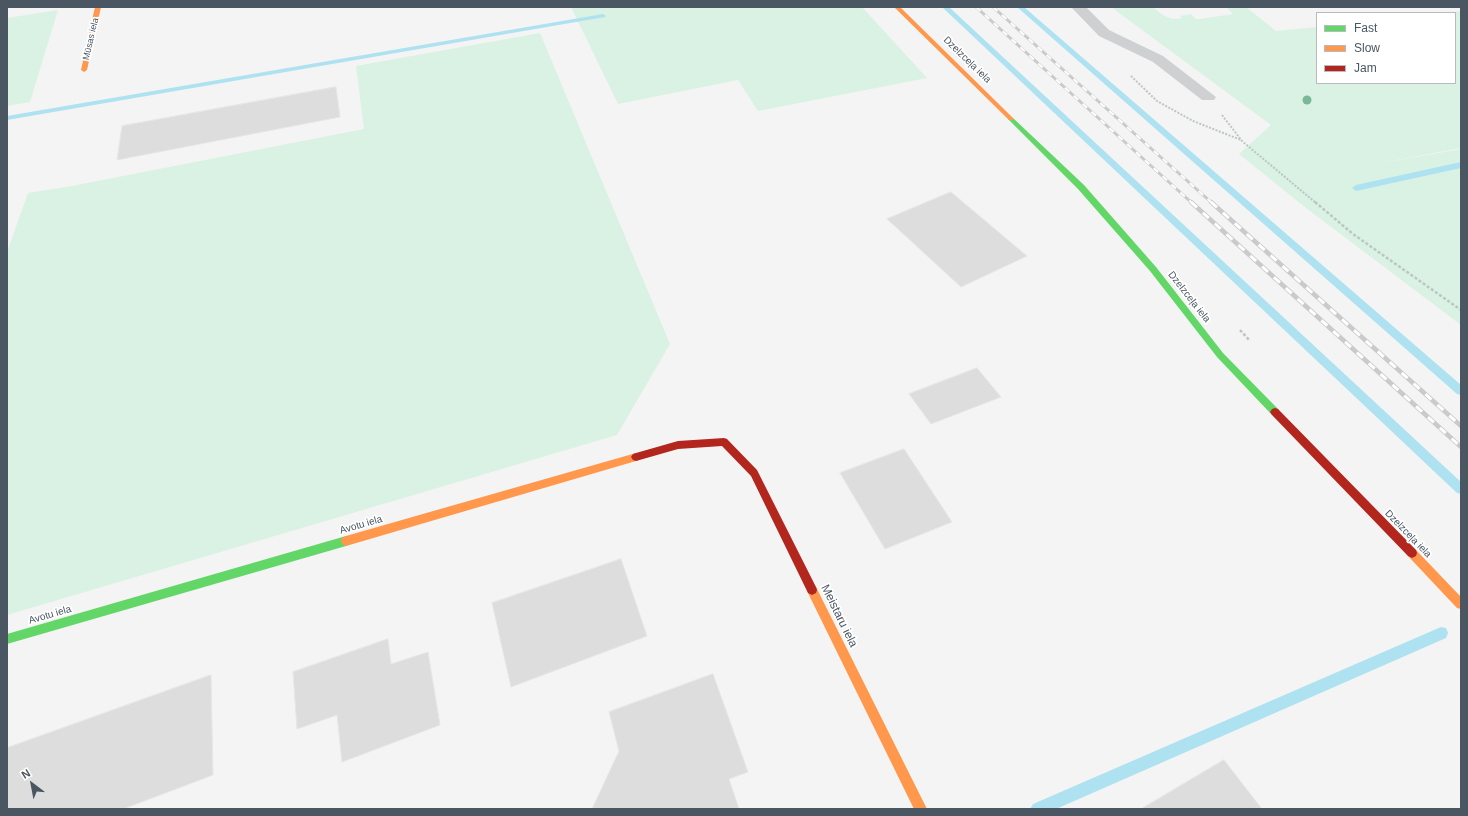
<!DOCTYPE html>
<html>
<head>
<meta charset="utf-8">
<style>
	body { margin:0 }
	#map { position:relative; width:1468px; height:816px; overflow:hidden; background:#f4f4f4; font-family:Arial,sans-serif }
	canvas { display:block }
	.frame { position:absolute; inset:0; border:8px solid #4a5661; pointer-events:none }
	.legend { position:absolute; left:1316px; top:12px; width:140px; height:72px; box-sizing:border-box; background:#fff; border:1px solid #b7bbc0; margin:0; padding:5px 7px; list-style:none; font-size:12px; color:#4a5661 }
	.legend li { display:flex; align-items:center; gap:8px; height:20px }
	.legend b { width:20px; border:1px solid #b7bbc0 }
	.north { position:absolute; left:12px; top:764px; width:40px; height:40px; -webkit-text-stroke:3px #fff; paint-order:stroke; rotate:328deg; font-size:11px; font-weight:700; line-height:16px; text-align:center; color:#4a5661 }
	.north::after { content:''; display:block; margin:auto; width:14px; height:18px; background:#4a5661; clip-path:polygon(50% 0,100% 100%,50% 72%,0 100%) }
</style>
</head>
<body>
<div id="map">
<canvas width="1468" height="816"></canvas>
<div class="frame"></div>
<ul class="legend">
<li><b style="height:5px;background:#63d668"></b>Fast</li>
<li><b style="height:5px;background:#ff974d"></b>Slow</li>
<li><b style="height:5px;background:#b3261e"></b>Jam</li>
</ul>
<div class="north">N</div>
</div>
<script>
const ctx = document.querySelector('canvas').getContext('2d');
ctx.lineJoin = 'round';
function fillPath(path, color) { ctx.fillStyle = color; ctx.fill(path, 'evenodd'); }
function stroke(path, color, width, dash) { ctx.strokeStyle = color; ctx.lineWidth = width; ctx.lineCap = dash ? 'butt' : 'round'; ctx.setLineDash(dash || []); ctx.stroke(path); }
function write(font, color, halo, rows, align = 'center') {
  ctx.font = font + ' Arial,sans-serif'; ctx.lineWidth = 3.5; ctx.setLineDash([]); ctx.textBaseline = 'middle'; ctx.strokeStyle = halo; ctx.fillStyle = color; for (const [text, x, y, turn = 0] of rows) {
    ctx.save(); ctx.translate(x, y); ctx.rotate((+turn || 0) * Math.PI / 180); ctx.textAlign = isNaN(turn) ? turn : align; if (halo) ctx.strokeText(text, 0, 0); ctx.fillText(text, 0, 0); ctx.restore();
  }
}
const green = new Path2D(`
	M571,7H862L927,78L758,111L738,80L618,104Z
	M1111,7H1153C1163,16 1170,21 1182,18L1180,16L1191,14L1196,19H1200L1233,14L1226,7H1246L1276,31L1317,27V83H1455V13H1443L1461,11V148L1375,164L1461,149V325L1306,208L1239,154L1271,125Z
	M58,10L30,102L7,106V18Z
	M540,33L670,344L617,435L7,615V252L28,193L72,186L364,129L356,66Z`);
const stream = new Path2D(`
	M942,7H949L1461,482V494L1457,493Z
	M1017,7H1024L1461,385V395L1457,394Z
	M603,14L606,16L605,17L7,120V116Z
	M1461,162V168L1356,191L1352,188L1356,185Z
	M1441,627L1446,628L1448,633L1446,638L1056,809H1030L1033,804Z`);
const building = new Path2D(`
	M336,87L340,117L117,160L122,126Z
	M951,192L1027,256L961,287L887,219Z
	M977,368L1001,397L931,424L909,394Z
	M904,449L952,522L885,549L840,473Z
	M621,559L647,636L511,687L492,603Z
	M388,639L391,664L428,652L440,725L342,762L337,715L297,729L293,672Z
	M713,674L748,772L729,779L739,809H592L619,751L609,712Z
	M211,675L213,775L123,809H7V748Z
	M1224,760L1262,809H1141Z`);
const pathFar1 = new Path2D(`
	M1131,76L1157,101L1193,121L1241,140
	M1222,115L1242,141L1316,203`);
const path = new Path2D(`
	M1315,202L1353,234L1461,310
	M1240,330L1250,341`);
const lane = new Path2D(`
	M1071,7H1086L1109,30L1163,56L1216,97L1214,100H1202L1153,62L1099,36Z`);
const fast = new Path2D(`
	M1011,117L1013,118L1084,185L1156,267L1223,353L1278,409L1280,412L1278,415H1272L1217,357L1150,271L1078,189L1008,119Z
	M346,536L350,538L351,541L350,544L346,546L7,644V634Z`);
const slow = new Path2D(`
	M95,7H101L87,70L84,72L81,70Z
	M894,7H900L1013,118V120H1009Z
	M636,453L639,454L641,457L639,460L636,461L346,546L342,544L341,541L342,538L346,536Z
	M1412,548L1416,550L1461,597V609L1457,608L1408,556L1407,553L1408,550Z
	M812,585L816,587L927,809H914L808,593L807,590L808,587Z`);
const jam = new Path2D(`
	M1275,408L1278,409L1416,550L1417,553L1416,556L1412,558L1408,556L1272,415L1270,412L1272,409Z
	M724,438L727,439L757,470L816,587L817,590L816,593L812,595L808,593L751,476L722,446L678,449L636,461L633,460L631,457L633,454L636,453L678,441Z`);
const railFar1 = new Path2D(`
	M976,7L1192,203
	M993,7L1212,203`);
const rail = new Path2D(`
	M1191,202L1461,447
	M1211,202L1461,426`);
const trees = [
	[1307,100]
];
const farStreetnames = [
	["Mūsas iela",91,39,-77]
];
const streetNames = [
	["Dzelzceļa iela",967,60,44],
	["Dzelzceļa iela",1189,297,52],
	["Avotu iela",361,525,-16],
	["Dzelzceļa iela",1408,534,46],
	["Avotu iela",50,615,-16]
];
const nearStreetnames = [
	["Meistaru iela",839,616,64]
];
fillPath(green, '#d9f2e3');
fillPath(stream, '#aee2f0');
fillPath(building, '#ddddde');
stroke(building, '#e5e6e7', 1);
stroke(pathFar1, '#bcc7c4', 2, [2, 1.5]);
stroke(path, '#bcc7c4', 2.5, [3, 2]);
fillPath(lane, '#ced0d2');
fillPath(fast, '#63d668');
fillPath(slow, '#ff974d');
fillPath(jam, '#b3261e');
stroke(railFar1, '#c9cacc', 3);
stroke(rail, '#c9cacc', 4.5);
stroke(railFar1, '#fff', 2, [6]);
stroke(rail, '#fff', 3, [8]);
ctx.fillStyle = '#7ab899';
for (const [x, y] of trees) { ctx.beginPath(); ctx.arc(x, y, 4.5, 0, 2 * Math.PI); ctx.fill(); }
write('9px', '#4a5661', '#fff', farStreetnames);
write('10px', '#4a5661', '#fff', streetNames);
write('12px', '#4a5661', '#fff', nearStreetnames);
</script>
</body>
</html>
